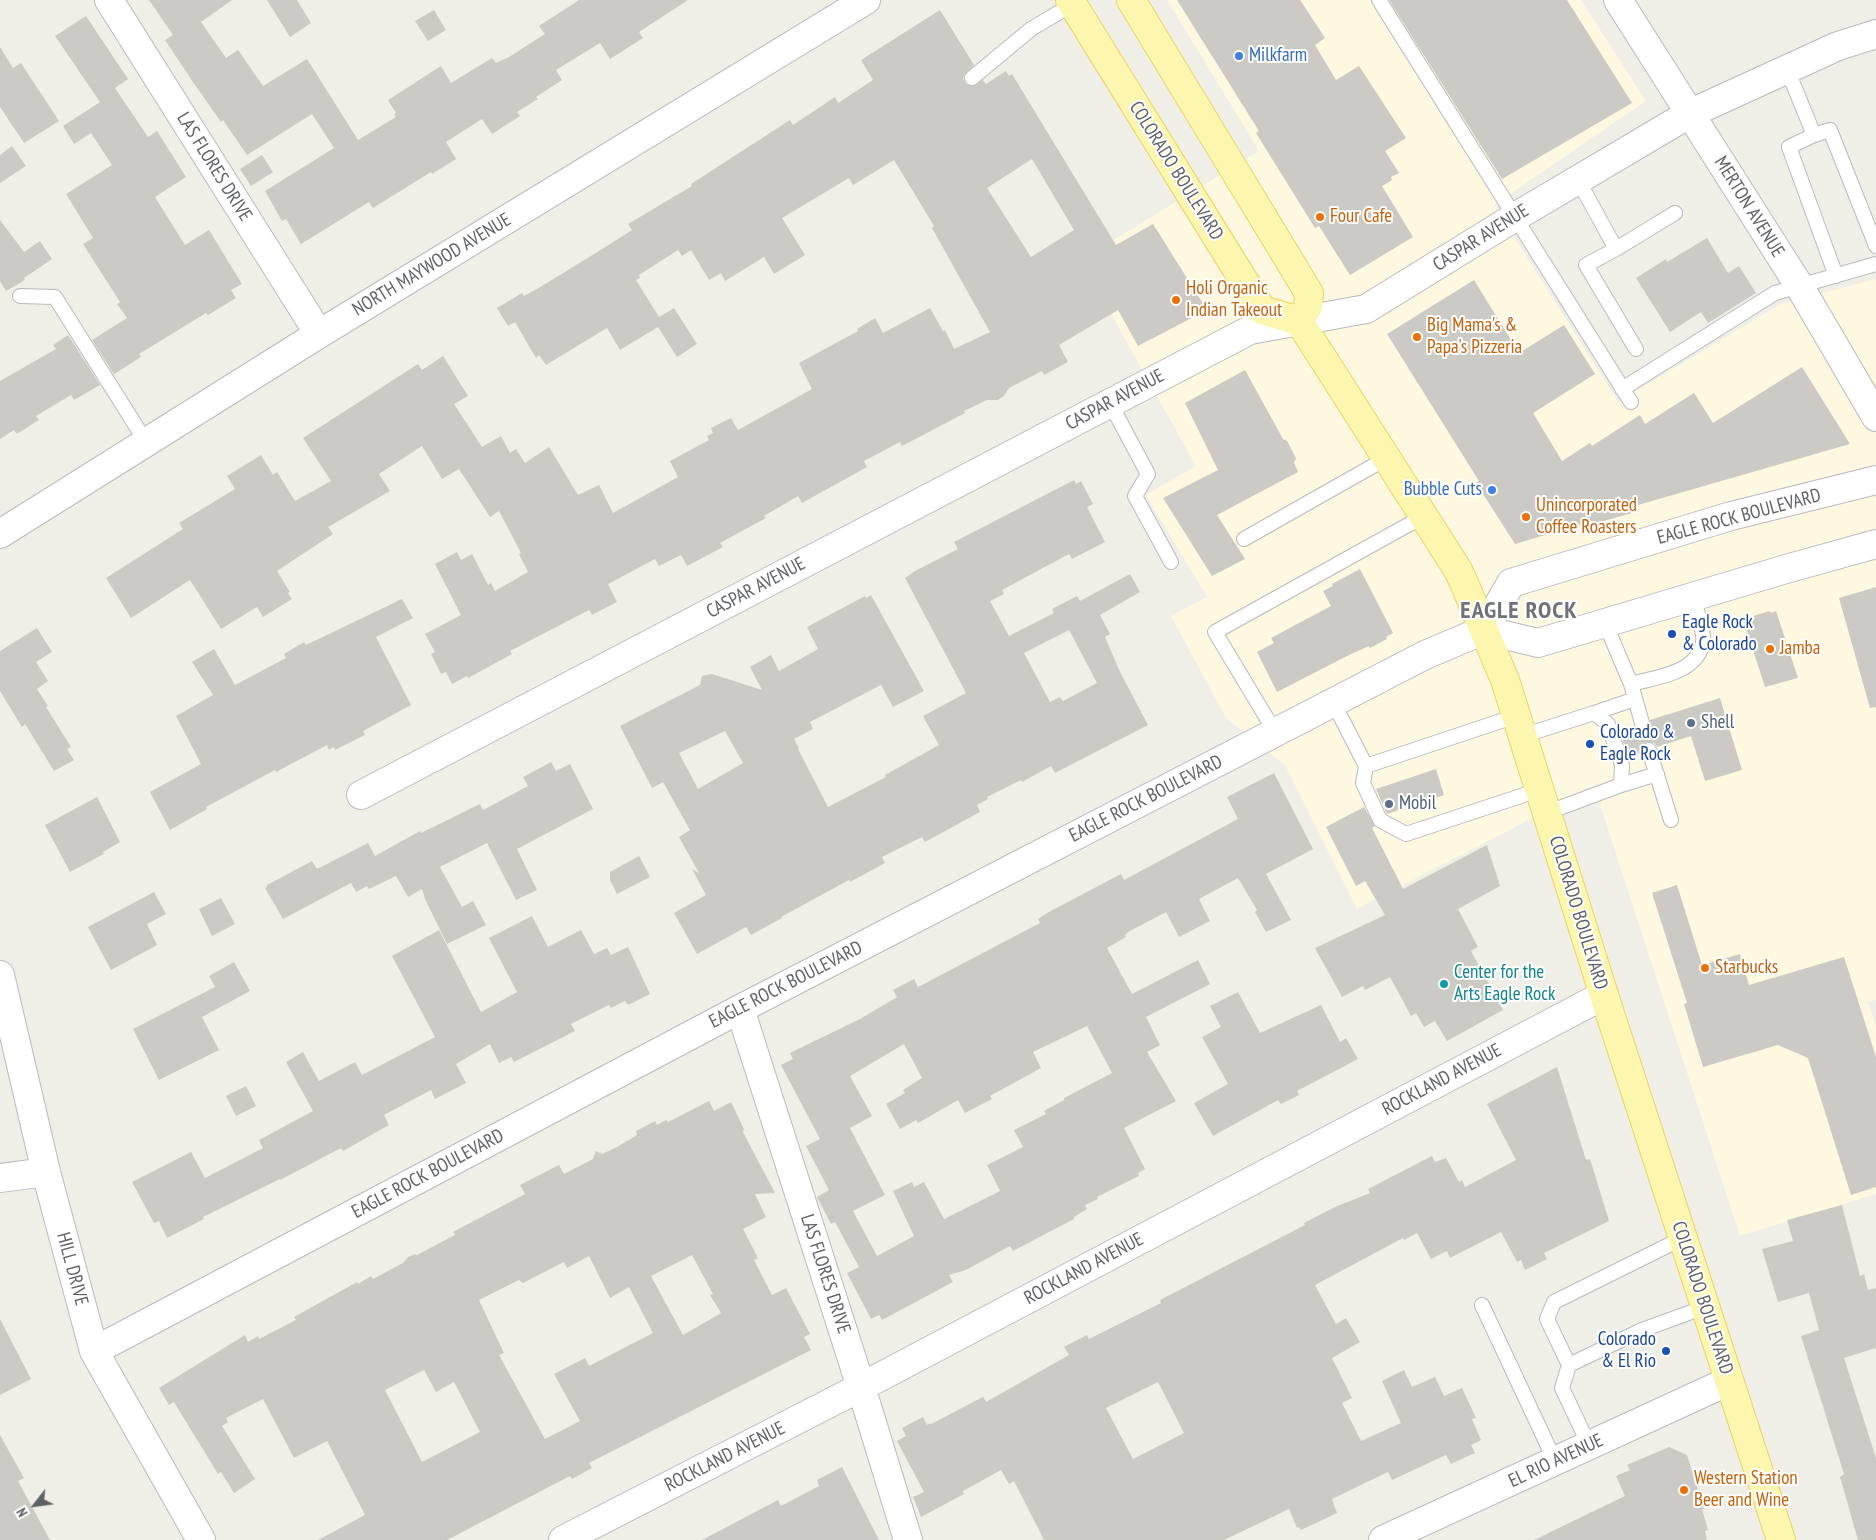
<!DOCTYPE html>
<html>
<head>
<meta charset="utf-8">
<style>
	body { margin:0 }
	#map { position:relative; width:1876px; height:1540px; overflow:hidden; background:#f0efe7; font-family:"PT Sans Narrow",sans-serif }
	canvas { display:block }
	.north { position:absolute; left:10px; top:1480px; width:50px; height:50px; -webkit-text-stroke:4px #fff; paint-order:stroke; rotate:240deg; font-size:14px; font-weight:700; line-height:20px; text-align:center; color:#5f6267 }
	.north::after { content:''; display:block; margin:auto; width:18px; height:22px; background:#5f6267; clip-path:polygon(50% 0,100% 100%,50% 72%,0 100%) }
</style>
</head>
<body>
<div id="map">
<canvas width="1876" height="1540"></canvas>
<div class="north">N</div>
</div>
<script>
const ctx = document.querySelector('canvas').getContext('2d');
ctx.lineJoin = 'round';
function fillPath(path, color) { ctx.fillStyle = color; ctx.fill(path, 'evenodd'); }
function stroke(path, color, width, dash) { ctx.strokeStyle = color; ctx.lineWidth = width; ctx.lineCap = dash ? 'butt' : 'round'; ctx.setLineDash(dash || []); ctx.stroke(path); }
function write(font, color, halo, rows, align = 'center') {
  ctx.font = font + ' "PT Sans Narrow",sans-serif'; ctx.lineWidth = 4; ctx.setLineDash([]); ctx.textBaseline = 'middle'; ctx.strokeStyle = halo; ctx.fillStyle = color; for (const [text, x, y, turn = 0] of rows) {
    ctx.save(); ctx.translate(x, y); ctx.rotate((+turn || 0) * Math.PI / 180); ctx.textAlign = isNaN(turn) ? turn : align; if (halo) ctx.strokeText(text, 0, 0); ctx.fillText(text, 0, 0); ctx.restore();
  }
}
const commercial = new Path2D(`
	M1167,0H1581L1646,101L1494,205L1618,402L1781,304L1876,279V1000L1868,1002L1876,1026V1194L1740,1236L1594,786L1357,909L1285,765L1226,718L1171,616L1207,597L1146,495L1196,466L1081,260L1259,151Z`);
const building = new Path2D(`
	M149,0H232L201,22L226,58L238,50L263,86L307,59L358,140L396,117L394,114L396,113L388,100L441,66L451,83L492,58L496,63L509,57L545,34L539,26L579,0H688L639,32L643,38L610,59L600,43L556,70L562,80L536,97L538,99L517,112L520,116L492,134L482,119L446,142L456,159L432,174L431,172L373,208L369,202L301,244L286,219L282,221L265,191L334,148L312,114L247,155L223,120L221,122L193,82L165,40L173,35Z
	M267,0H297L311,23L290,37Z
	M1177,0H1300L1325,38L1315,45L1336,80L1359,66L1406,138L1385,151L1399,173L1391,177L1392,180L1382,186L1413,237L1350,275L1319,226L1315,228L1256,133L1259,131Z
	M1389,0H1567L1632,103L1502,179Z
	M434,10L446,30L428,41L415,21Z
	M940,10L974,65L964,75L963,79L966,84L974,86L983,80L986,84L1006,71L1009,76L1012,74L1116,245L1153,224L1207,310L1138,346L1118,310L1059,345L1068,362L1044,375L1042,371L1009,388L1004,396L998,400H987L964,411L965,413L902,446L900,442L864,461L867,467L802,503L798,496L764,516L766,518L720,543L723,547L687,566L681,555L659,566L655,559L608,584L617,602L592,615L589,610L510,651L512,654L468,678L467,676L452,684L446,672L441,674L431,654L435,652L425,634L461,615L435,564L457,552L461,560L472,554L488,585L491,583L495,591L528,572L519,554L521,553L499,511L490,517L459,469L442,479L422,446L379,474L390,491L328,527L333,534L277,571L290,592L288,593L292,599L263,617L257,607L221,629L190,580L131,618L106,578L183,529L179,523L235,489L227,476L261,455L273,475L277,472L295,501L331,481L303,438L418,364L422,370L443,356L468,396L454,404L482,447L501,436L510,453L516,449L525,463L549,447L578,495L599,485L613,513L678,477L670,461L709,440L707,436L713,433L711,428L731,418L738,430L812,389L799,363L858,331L857,329L875,318L883,333L930,308L943,331L945,330L954,349L990,332L932,228L934,226L894,160L853,185L849,178L782,218L805,255L774,274L764,257L725,281L721,273L709,280L691,250L682,256L678,250L639,275L640,278L636,280L659,317L674,308L697,344L677,357L658,327L620,350L607,328L546,365L539,355L536,358L515,322L508,326L497,308L522,293L524,296L542,286L607,246L632,230L628,224L692,186L691,184L790,120L793,125L835,97L838,103L873,80L861,60ZM1032,159L1074,230L1031,257L987,188Z
	M86,16L128,79L115,88L148,137L157,131L186,177L155,197L185,245L209,230L242,284L231,290L236,298L208,315L206,313L139,354L141,357L114,374L92,340L127,318L117,304L120,302L83,244L93,238L66,194L112,165L91,133L74,144L63,126L100,102L55,36Z
	M0,47L13,68L21,63L59,121L24,143L0,107Z
	M12,146L26,166L0,183V155Z
	M262,155L273,172L251,186L240,169Z
	M0,220L24,252L40,241L52,259L24,278L25,280L6,291L0,281Z
	M1707,238L1728,273L1739,266L1756,293L1708,323L1701,312L1670,332L1636,278L1666,259L1667,262Z
	M1474,280L1519,353L1564,325L1595,374L1533,413L1562,461L1590,443L1592,446L1640,415L1645,424L1694,393L1713,423L1802,367L1850,444L1631,507L1632,513L1593,524L1592,521L1515,544L1476,483L1479,481L1387,334Z
	M68,335L100,385L74,400L71,395L36,416L39,420L17,434L14,430L0,439V381L56,349L53,345Z
	M1245,370L1283,439L1287,441L1296,458L1294,463L1298,472L1217,515L1245,559L1212,576L1163,498L1218,470L1185,403Z
	M1074,480L1076,484L1081,481L1093,504L1087,507L1105,542L1072,559L1069,554L1002,590L1004,594L990,601L1009,636L1054,613L1052,609L1077,596L1080,601L1130,574L1140,592L1100,615L1110,634L1105,637L1120,672L1148,725L1055,773L1051,766L1022,782L1021,780L987,797L988,799L977,805L980,812L925,842L922,837L882,857L885,863L850,882L849,880L781,917L782,918L751,935L746,927L697,954L674,913L706,895L692,869L699,873L679,837L690,830L663,782L652,788L620,726L700,685L702,676L712,674L762,690L750,667L771,655L779,671L818,649L807,627L865,596L866,598L871,595L924,691L893,707L881,685L810,722L813,729L794,739L799,748L798,749L828,807L886,777L885,775L939,745L923,716L966,693L905,578L915,571L958,549L954,542ZM1069,630L1097,683L1063,701L1060,697L1050,702L1024,653ZM725,731L743,763L698,789L679,753Z
	M1360,569L1393,633L1386,637L1387,639L1370,648L1369,646L1349,655L1277,692L1257,652L1274,643L1271,638L1331,606L1323,591L1333,586L1332,584Z
	M1876,587V707L1870,708L1839,598Z
	M402,599L413,618L376,637L411,705L363,731L365,735L335,750L334,747L329,750L327,745L276,772L275,770L206,807L207,809L170,830L150,792L201,764L176,716L213,695L192,662L214,649L235,685L286,658L284,654L304,642L306,645Z
	M1770,611L1771,613L1776,611L1798,678L1765,687L1743,619Z
	M37,628L52,652L36,662L48,681L37,689L48,706L46,707L71,747L67,749L74,760L54,771L25,724L22,727L0,691V651Z
	M1720,698L1742,770L1705,781L1691,736L1657,747L1655,743L1647,742L1642,744L1641,753L1628,756L1619,730L1634,726L1639,731H1645L1650,726V720Z
	M551,762L556,771L570,764L593,809L517,849L537,890L516,900L487,843L440,867L462,907L473,901L486,925L447,944L425,899L422,889L408,897L396,876L369,889L367,886L356,892L351,883L283,919L265,888L267,887V885L312,861L317,869L368,843L375,856L420,831L421,833L480,804L483,810L528,786L523,777Z
	M1436,769L1444,795L1387,814L1376,789Z
	M1274,773L1313,849L1266,874L1291,920L1266,932L1255,912L1257,910L1238,878L1199,899L1210,921L1179,937L1166,912L1128,932L1125,935L1126,937L1107,948L1132,994L1198,960L1210,984L1146,1017L1160,1045L1147,1052L1176,1101L1124,1128L1145,1169L1138,1173L1139,1176L1097,1197L1098,1199L1085,1205L1087,1209L1074,1217V1219L1013,1251L1010,1246L966,1270L949,1275L953,1282L882,1320L879,1315L871,1319L847,1273L859,1267L835,1222L831,1224L817,1197L829,1190L806,1146L820,1139L781,1065L793,1059L790,1053L860,1019L897,997L893,990L914,979L918,987L1040,923L1038,919L1047,913L1121,874L1124,880L1238,819L1227,797ZM1087,1026L1112,1073L1064,1098V1100L1044,1111L1046,1114L1014,1130L1023,1147L987,1165L1000,1191L944,1219L924,1182L914,1187L912,1182L893,1191L914,1236L877,1256L853,1211L885,1195L850,1128L872,1116L850,1076L904,1044L922,1078L903,1090L905,1093L886,1104L900,1129L916,1120L918,1123L958,1100L965,1113L992,1099L990,1096L1041,1068L1033,1052Z
	M97,797L120,842L103,852L104,854L70,872L45,825Z
	M1364,807L1375,826L1372,828L1403,889L1487,845L1500,886L1458,909L1478,947L1471,951L1503,1010L1447,1041L1435,1021L1424,1027L1416,1013L1411,1016L1390,977L1365,990L1363,986L1342,997L1315,948L1385,915L1365,881L1356,886L1326,827Z
	M639,856L650,877L617,894L610,880V872Z
	M1677,885L1702,965L1740,954L1749,985L1844,957L1876,1057V1187L1851,1195L1808,1058L1778,1045L1703,1067L1684,1004L1687,1003L1652,893Z
	M154,892L166,914L147,924L157,945L111,970L88,927Z
	M221,898L235,924L212,936L199,909Z
	M532,916L548,947L581,930L594,954L607,948L611,955L628,947L650,994L628,1005L625,1001L611,1008L609,1005L571,1024L575,1031L514,1062L511,1057L499,1063L490,1044L456,1064L466,1083L435,1099L431,1090L384,1115L389,1125L343,1151L341,1148L280,1180V1179L203,1217L204,1219L167,1238L159,1221L154,1223L132,1182L191,1152L205,1178L263,1148L259,1140L313,1111L286,1062L303,1052L319,1081L355,1062L362,1075L435,1037L392,956L439,930L481,1012L517,992L489,938Z
	M234,962L250,991L202,1017L219,1050L159,1080L133,1029L215,987L209,976Z
	M1238,992L1260,1033L1321,1005L1340,1042L1346,1038L1358,1059L1297,1091L1299,1095L1281,1104L1278,1100L1213,1136L1194,1103L1228,1084L1202,1037L1221,1027L1210,1006Z
	M1557,1067L1586,1160L1590,1159L1609,1221L1544,1253L1547,1259L1525,1270L1521,1260L1517,1262L1501,1232L1450,1258L1447,1251L1431,1259L1417,1233L1404,1240L1403,1238L1315,1285L1336,1324L1346,1318L1360,1342L1332,1358L1352,1398L1342,1403L1361,1441L1401,1423L1382,1381L1404,1370L1412,1387L1435,1377L1444,1396L1462,1388L1476,1418L1472,1419L1481,1440L1471,1445L1475,1453L1451,1464L1446,1455L1392,1480L1388,1472L1332,1499L1337,1513L1301,1530L1299,1527L1297,1528L1289,1509L1224,1540H1044L1014,1481L1009,1484L1001,1470L963,1491L964,1494L921,1517L913,1497L924,1492L897,1441L906,1436L902,1428L923,1417L927,1425L930,1423L931,1424L983,1397L986,1402L1069,1355L1064,1347L1087,1335L1089,1339L1161,1303L1160,1300L1305,1225L1304,1223L1335,1207L1370,1193L1368,1189L1432,1156L1435,1162L1446,1158L1459,1182L1462,1180L1465,1187L1516,1160L1487,1104ZM1158,1382L1184,1433L1133,1459L1106,1408Z
	M246,1086L256,1106L236,1116L226,1096Z
	M709,1101L714,1111L731,1102L744,1129L743,1132L775,1193L755,1194L766,1217L743,1229L758,1258L754,1260L772,1295L786,1288L810,1334L804,1337L811,1350L589,1463L592,1468L572,1479L570,1476L447,1540H318L365,1515L327,1441L294,1458L263,1399L226,1418L228,1422L222,1426L255,1479L234,1493L221,1472L218,1474L174,1402L169,1405L159,1388L245,1335L248,1342L258,1336L259,1339L296,1320L294,1317L357,1282L358,1284L371,1276L373,1279L403,1263L408,1257L415,1254L417,1255L455,1235L453,1232L525,1194L520,1185L559,1165L564,1174L593,1159L596,1151L602,1154L617,1147L637,1135L636,1131L655,1121L657,1125L666,1120L668,1122ZM692,1255L713,1294L710,1295L721,1313L683,1335L651,1276ZM589,1256L610,1298L629,1287L653,1333L589,1366L585,1358L554,1374L580,1421L545,1439L499,1355L504,1353L479,1300L519,1280L523,1283L564,1262L567,1268ZM424,1370L436,1392L454,1382L480,1432L422,1462L385,1390Z
	M1842,1205L1860,1276L1864,1274L1868,1290L1876,1288V1348L1844,1358L1876,1458V1540H1858L1840,1477L1844,1474L1801,1336L1819,1330L1809,1293L1778,1302L1762,1249L1793,1241L1787,1220Z
	M0,1319L31,1379L0,1395Z
	M0,1435L24,1478L18,1481L50,1540H0Z
	M1669,1447L1687,1455L1704,1509H1702L1708,1530L1705,1531L1707,1540H1534L1625,1496L1616,1476L1630,1470L1627,1465Z
	M842,1467L879,1540H702L778,1500L781,1506L819,1486L817,1480Z`);
const service = new Path2D(`
	M1379,0L1631,402
	M1787,69L1814,135L1830,130L1876,246
	M972,78L1031,29L1073,4
	M1814,135L1789,147L1836,276
	M1578,180L1616,249L1675,213
	M1616,249L1586,265L1636,349
	M20,296L55,297L146,442
	M1622,389L1775,293L1876,264
	M1110,403L1148,474L1135,496L1171,562
	M1244,539L1387,458
	M1605,623L1631,684L1642,723
	M1631,684C1656,677 1697,674 1703,642C1705,635 1695,605 1693,596
	M1333,702L1366,766L1516,716
	M1594,713L1635,699
	M1275,732L1215,632L1424,516
	M1522,736L1594,713L1608,724L1622,765L1621,785L1546,813
	M1649,750L1671,820
	M1366,766L1363,783L1380,820L1406,834L1539,790
	M1621,785L1657,774
	M1683,1238L1554,1302L1547,1319L1569,1365L1642,1330L1705,1307
	M1482,1305L1555,1461
	M1569,1365L1562,1388L1589,1445`);
const minor = new Path2D(`
	M109,0L319,334
	M1618,0L1800,287L1876,417
	M0,534L319,334L866,0
	M361,795L1250,330L1366,309L1515,217L1689,114L1838,46L1876,34
	M0,975L46,1172L94,1351L201,1540
	M740,1009L861,1387L908,1540
	M0,1178L46,1172
	M94,1351L740,1009L1425,655L1484,630
	M563,1540L861,1387L1604,995
	M1383,1540L1729,1381`);
const secondary = new Path2D(`
	M1876,480L1731,516L1511,583L1484,630L1538,643L1786,569L1876,544`);
const primary = new Path2D(`
	M1070,0L1262,310L1299,321L1458,570L1464,583L1505,680L1604,995L1781,1540
	M1131,0L1309,293L1308,307L1299,321`);
const markers = [
	[1239,56,5,"#3f7fe0"],
	[1320,217,5,"#e8710a"],
	[1176,300,5,"#e8710a"],
	[1417,337,5,"#e8710a"],
	[1492,490,5,"#3f7fe0"],
	[1526,517,5,"#e8710a"],
	[1672,634,5,"#1a4fb4"],
	[1770,649,5,"#e8710a"],
	[1691,723,5,"#5c6f8a"],
	[1590,744,5,"#1a4fb4"],
	[1389,804,5,"#5c6f8a"],
	[1705,968,5,"#e8710a"],
	[1444,984,5,"#0f9aa8"],
	[1666,1351,5,"#1a4fb4"],
	[1684,1490,5,"#e8710a"]
];
const shopNames = [
	["Milkfarm",1249,56],
	["Bubble Cuts",1482,490,"right"]
];
const streetNames = [
	["LAS FLORES DRIVE",214,167,58],
	["COLORADO BOULEVARD",1176,171,58],
	["MERTON AVENUE",1749,207,58],
	["CASPAR AVENUE",1481,238,-32],
	["NORTH MAYWOOD AVENUE",432,265,-31],
	["CASPAR AVENUE",1115,400,-28],
	["EAGLE ROCK BOULEVARD",1739,517,-15],
	["CASPAR AVENUE",756,588,-28],
	["EAGLE ROCK BOULEVARD",1146,799,-27],
	["COLORADO BOULEVARD",1578,913,73],
	["EAGLE ROCK BOULEVARD",786,985,-27],
	["ROCKLAND AVENUE",1442,1080,-28],
	["EAGLE ROCK BOULEVARD",428,1174,-28],
	["HILL DRIVE",72,1269,75],
	["ROCKLAND AVENUE",1084,1269,-28],
	["LAS FLORES DRIVE",825,1274,72],
	["COLORADO BOULEVARD",1702,1298,72],
	["ROCKLAND AVENUE",725,1457,-27],
	["EL RIO AVENUE",1556,1461,-25]
];
const foodNames = [
	["Four Cafe",1330,217],
	["Holi Organic",1186,289],
	["Indian Takeout",1186,311],
	["Big Mama's &",1427,326],
	["Papa's Pizzeria",1427,348],
	["Unincorporated",1536,506],
	["Coffee Roasters",1536,528],
	["Jamba",1780,649],
	["Starbucks",1715,968],
	["Western Station",1694,1479],
	["Beer and Wine",1694,1501]
];
const transitNames = [
	["Eagle Rock",1682,623],
	["& Colorado",1682,645],
	["Colorado &",1600,733],
	["Eagle Rock",1600,755],
	["Colorado",1656,1340,"right"],
	["& El Rio",1656,1362,"right"]
];
const serviceNames = [
	["Shell",1701,723],
	["Mobil",1399,804]
];
const cultureNames = [
	["Center for the",1454,973],
	["Arts Eagle Rock",1454,995]
];
const districtNames = [
	["EAGLE ROCK",1519,611]
];
fillPath(commercial, '#fdf8df');
fillPath(building, '#cccac4');
stroke(service, '#b7b9bd', 16);
stroke(minor, '#b7b9bd', 30);
stroke(secondary, '#b6b9be', 30);
stroke(primary, '#efd162', 30);
stroke(service, '#fff', 14);
stroke(minor, '#fff', 28);
stroke(secondary, '#fff', 28);
stroke(primary, '#fdf6af', 28);
for (const [x, y, r, color] of markers) { const dot = new Path2D(); dot.arc(x, y, r, 0, 2 * Math.PI); ctx.fillStyle = color; ctx.fill(dot); stroke(dot, '#fff', 2); }
write('19px', '#366cbe', '#fff', shopNames, 'left');
write('19px', '#5f6267', '#fff', streetNames);
write('19px', '#c56008', '#fff', foodNames, 'left');
write('19px', '#164399', '#fff', transitNames, 'left');
write('19px', '#4e5e75', '#fff', serviceNames, 'left');
write('19px', '#0d838f', '#fff', cultureNames, 'left');
ctx.letterSpacing = '1px';
write('bold 24px', '#707479', '#fff', districtNames);
ctx.letterSpacing = '0px';
</script>
</body>
</html>
